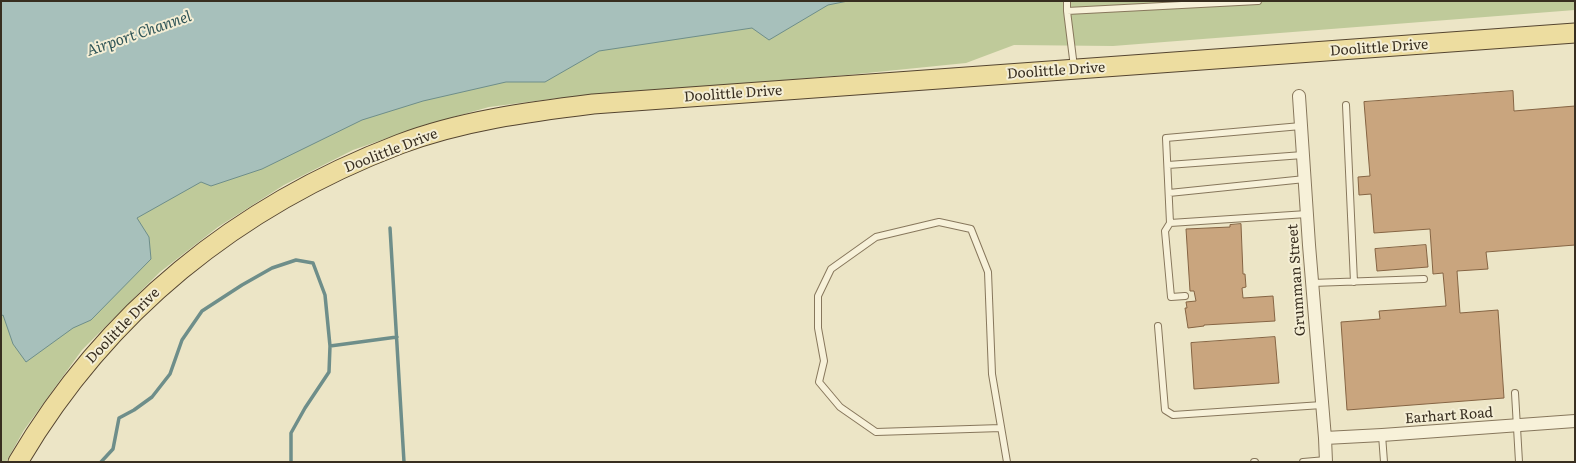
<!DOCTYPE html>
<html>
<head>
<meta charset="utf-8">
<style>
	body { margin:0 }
	#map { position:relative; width:1576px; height:463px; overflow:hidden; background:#ece5c6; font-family:Literata,serif }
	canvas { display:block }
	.frame { position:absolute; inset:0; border:2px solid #382e20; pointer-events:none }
</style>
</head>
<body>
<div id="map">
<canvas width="1576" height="463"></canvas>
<div class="frame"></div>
</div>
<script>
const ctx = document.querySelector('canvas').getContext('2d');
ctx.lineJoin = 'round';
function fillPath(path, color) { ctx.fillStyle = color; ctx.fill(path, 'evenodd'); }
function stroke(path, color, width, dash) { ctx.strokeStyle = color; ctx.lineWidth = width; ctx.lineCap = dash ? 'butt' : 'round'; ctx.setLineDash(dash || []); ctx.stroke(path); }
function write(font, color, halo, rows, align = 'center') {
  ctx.font = font + ' Literata,serif'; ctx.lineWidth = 4; ctx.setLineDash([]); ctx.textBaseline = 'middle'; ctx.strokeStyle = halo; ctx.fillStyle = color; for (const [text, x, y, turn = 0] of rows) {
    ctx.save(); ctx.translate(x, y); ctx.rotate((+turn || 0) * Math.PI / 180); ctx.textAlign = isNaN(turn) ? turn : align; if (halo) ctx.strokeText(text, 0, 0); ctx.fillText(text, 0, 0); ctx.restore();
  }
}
const green = new Path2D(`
	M1,1H1575V10L1113,46L1014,45L966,63L847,75L559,98L489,107L425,125L353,150L284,185L218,227L160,272L82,350L24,430L6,462H1Z`);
const water = new Path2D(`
	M1,1H848L828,5L769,40L752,28L599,51L545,82H506L423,101L362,120L262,169L211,186L201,182L137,218L149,237L151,259L91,320L73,328L26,362L13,344L3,315L1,316Z`);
const stream = new Path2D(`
	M390,228L404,462
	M330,346L397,337
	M101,462L113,449L119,418L134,410L152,397L170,374L182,340L202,311L242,285L272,268L296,260L313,263L325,295L330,346L329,372L305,408L291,433V462`);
const building = new Path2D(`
	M1513,91L1514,111L1575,106V245L1486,252L1488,269L1457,271L1460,313L1498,310L1504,398L1347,410L1341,322L1380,319L1379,311L1446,306L1443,273L1433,274L1430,229L1374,233L1371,194L1359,195L1358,177L1370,176L1364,102Z
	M1241,224L1243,274H1245L1246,287L1242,288L1243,298L1273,296L1275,321L1204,325V326L1188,328L1185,308H1187L1186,302L1196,301L1194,291H1190L1186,229L1230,227V225Z
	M1426,245L1428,267L1377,271L1375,249Z
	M1275,337L1279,383L1194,389L1191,343Z`);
const service = new Path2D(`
	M1067,1V11L1074,67
	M1067,11L1258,1
	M1346,105L1354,282
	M1168,165L1303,155
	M1169,193L1305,179
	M1170,223L1166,138L1301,126
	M1312,283L1424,279
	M1185,296L1171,297L1165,231L1170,223L1307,214
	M1158,326L1165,410L1173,415L1322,405
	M1515,393L1519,462
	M1001,428L876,432L840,407L819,382L824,361L818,328V296L831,269L876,237L939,222L971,229L988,272L992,374L1007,462
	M1382,435L1384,462
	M1254,462H1255
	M1303,462L1326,460`);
const minor = new Path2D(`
	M1299,96L1309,245L1325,438L1326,462
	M1325,438L1382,435L1575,421`);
const primary = new Path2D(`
	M18,462C106,312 237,206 400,144C461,121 528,112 593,104L1575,33`);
const streetNames = [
	["Doolittle Drive",1379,48,-4],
	["Doolittle Drive",1056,71,-4],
	["Doolittle Drive",733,94,-4],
	["Doolittle Drive",391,151,-21],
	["Grumman Street",1297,280,-94],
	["Doolittle Drive",123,326,-46],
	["Earhart Road",1449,416,-4]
];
const waterNames = [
	["Airport Channel",139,34,-19]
];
fillPath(green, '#bfca9a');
fillPath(water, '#a7c0bb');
stroke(water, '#6e8e8a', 1);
stroke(stream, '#6e8e8a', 3.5);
fillPath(building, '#c9a57e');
stroke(building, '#856443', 1);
stroke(service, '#87775c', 8);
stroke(minor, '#87775c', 14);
stroke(primary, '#554530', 21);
stroke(service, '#f7f1d9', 6);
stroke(minor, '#f7f1d9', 12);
stroke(primary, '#eddda0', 19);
write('14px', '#382e20', '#f4eed5', streetNames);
write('italic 15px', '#305557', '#f4eed5', waterNames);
</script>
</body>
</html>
